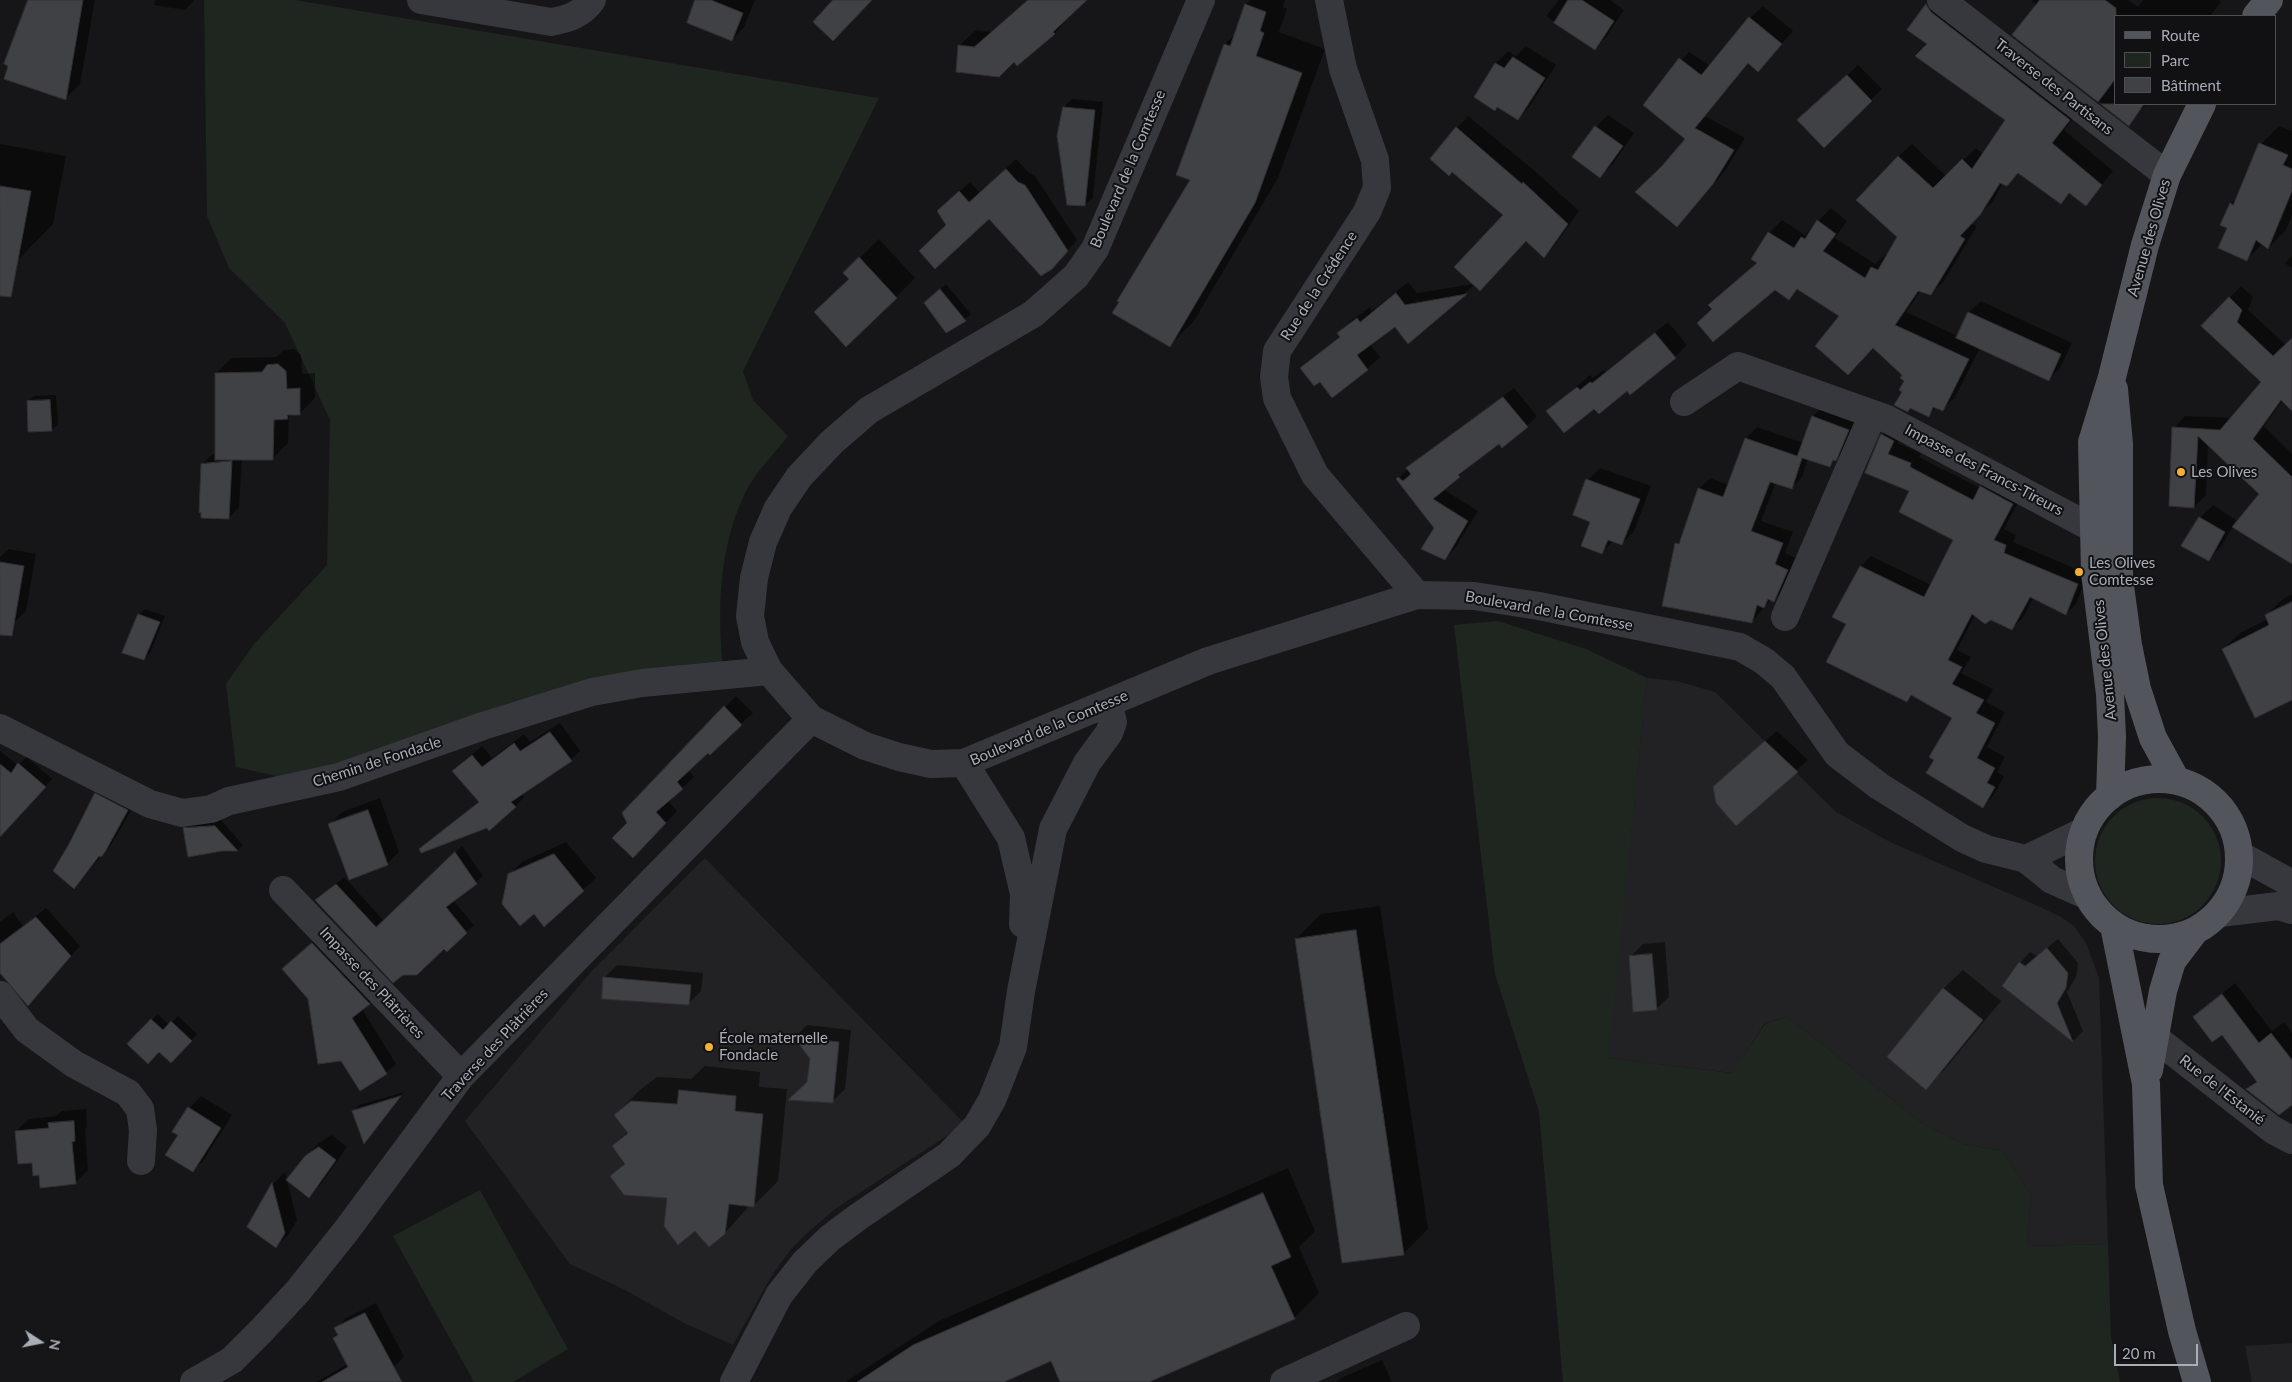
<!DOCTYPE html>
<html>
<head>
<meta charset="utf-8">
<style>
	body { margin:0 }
	#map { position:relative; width:2292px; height:1382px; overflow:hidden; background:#161618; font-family:Lato,sans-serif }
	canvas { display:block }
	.legend { position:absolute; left:2114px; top:15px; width:162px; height:90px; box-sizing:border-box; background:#111113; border:1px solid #4d4f55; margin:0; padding:6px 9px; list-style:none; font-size:15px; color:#a8adb8 }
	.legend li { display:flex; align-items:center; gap:10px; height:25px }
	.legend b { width:25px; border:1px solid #4d4f55 }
	.north { position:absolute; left:15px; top:1317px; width:50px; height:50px; -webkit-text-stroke:4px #111113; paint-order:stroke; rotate:101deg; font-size:14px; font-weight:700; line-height:20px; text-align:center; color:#a8adb8 }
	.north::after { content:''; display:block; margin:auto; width:18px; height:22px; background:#a8adb8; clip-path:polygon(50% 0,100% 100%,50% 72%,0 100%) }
	.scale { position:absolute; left:2114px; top:1344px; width:84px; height:22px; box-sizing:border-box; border:2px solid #a8adb8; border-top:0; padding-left:6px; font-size:15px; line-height:18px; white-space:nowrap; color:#a8adb8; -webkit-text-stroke:4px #111113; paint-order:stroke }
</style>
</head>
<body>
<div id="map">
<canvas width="2292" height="1382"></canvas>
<ul class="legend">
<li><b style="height:6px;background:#53555c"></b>Route</li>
<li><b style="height:14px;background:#1e261f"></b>Parc</li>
<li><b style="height:14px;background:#404145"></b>Bâtiment</li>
</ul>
<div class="north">N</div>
<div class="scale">20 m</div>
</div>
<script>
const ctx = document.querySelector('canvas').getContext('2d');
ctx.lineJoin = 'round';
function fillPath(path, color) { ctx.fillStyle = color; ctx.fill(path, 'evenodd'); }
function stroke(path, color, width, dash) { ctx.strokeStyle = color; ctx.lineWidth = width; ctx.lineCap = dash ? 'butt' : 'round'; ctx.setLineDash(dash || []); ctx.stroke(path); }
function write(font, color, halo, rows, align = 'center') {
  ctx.font = font + ' Lato,sans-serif'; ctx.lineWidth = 4; ctx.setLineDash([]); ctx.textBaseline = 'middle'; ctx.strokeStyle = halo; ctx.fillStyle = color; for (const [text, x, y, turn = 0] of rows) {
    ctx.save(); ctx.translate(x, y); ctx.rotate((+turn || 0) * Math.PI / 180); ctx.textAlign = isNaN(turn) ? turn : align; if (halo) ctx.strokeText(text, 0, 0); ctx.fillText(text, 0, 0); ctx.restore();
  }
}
const built = new Path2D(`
	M1647,678L1677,681L1715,692L1836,812L1890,842L2038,906L2061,917L2074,926L2086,943L2099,978L2108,1244L2027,1246L2031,1196L2003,1151L1963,1144L1923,1124L1788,1017L1765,1023L1732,1073L1608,1058Z
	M705,858L965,1124L835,1209L806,1234L791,1249L772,1275L733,1345L684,1323L625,1290L570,1264L465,1121L590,973Z
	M2292,1343V1382H2252L2245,1346Z`);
const green = new Path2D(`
	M204,0H295L879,98L743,371L753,400L788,436C775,453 756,472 746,491C719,546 717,608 723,668L294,780L236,767L226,684L254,644L327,565L330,420L285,323L229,268L207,216Z
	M1498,621L1586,649L1647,678L1609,1058L1731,1073L1766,1023L1788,1017L1923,1124L1963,1144L2003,1151L2031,1196L2027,1246L2108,1244L2111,1336L2120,1382H1563L1539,1112L1495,974L1454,625Z
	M2095 861a63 63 0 1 1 126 0a63 63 0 1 1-126 0Z
	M480,1190L568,1349L513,1382H474L393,1236Z`);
const shadow = new Path2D(`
	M29,0H95L80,84L65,99Z
	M155,0H194L185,10L154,5Z
	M697,0H755L744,27L732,40Z
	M1027,0H1085L1055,33L1018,64L1014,61L959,46L976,30L991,32Z
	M1251,0H1285L1283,7L1287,9L1279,32L1325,49L1278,178L1194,321L1170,345L1225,44L1236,33L1246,4Z
	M1559,0H1610L1624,10L1606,37L1595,49L1546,16Z
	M1932,0L2082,107L2064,130L2113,171L2086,204L2071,193L2061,202L2019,173L2007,185L2003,183L1993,201L1971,223L1977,226L1944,281L1931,294L1921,291L1906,312L1958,336L1969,312L1981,301L2072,343L2060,368L2048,379L1980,348L1955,397L1942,410L1936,407L1929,415L1911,408L1908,411L1903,374L1841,316L1798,288L1788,298L1758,262L1753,259L1769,233L1782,220L1805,235L1831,208L1847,221L1835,238L1875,264L1885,255L1887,256L1898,237L1858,200L1899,156L1912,144L1946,176L1976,148L1983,154L2007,119L1929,44L1909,29Z
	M2031,0H2128L2138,7L2143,0H2219L2221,2L2210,16H2116V104H2146L2129,124L2014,35L2037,5Z
	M1763,6L1793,31L1758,70L1750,18Z
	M1526,46L1556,65L1530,106L1518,119L1498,106L1495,109L1476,97L1496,63L1508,51L1516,56Z
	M1689,52L1734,81L1705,116L1745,138L1725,171L1677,226L1663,166L1687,138L1677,64Z
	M1858,65L1882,89L1824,146L1810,110Z
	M1072,99L1103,102L1093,197L1085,205L1064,107Z
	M1608,115L1634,133L1613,164L1600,176L1596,127Z
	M1468,116L1536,172L1579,211L1555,245L1544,256L1526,240L1408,342L1395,325L1370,344L1380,357L1367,369L1332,396L1320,381L1302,368L1341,335L1339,333L1351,321L1370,307L1372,311L1408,282L1417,293L1473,284L1504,215L1457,128Z
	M2279,126L2292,131V214L2286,230L2268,248L2262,244L2247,259L2228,227L2231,204L2238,196L2261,144Z
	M0,144L66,156L53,224L18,260L0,256Z
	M1016,159L1028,172L1035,176L1077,240L1052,268L989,217L947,225L949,201L970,182L980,193Z
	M879,239L915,278L896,297L850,279L845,273Z
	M2292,256V268L2285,263Z
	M946,284L971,314L946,332L932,297Z
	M2241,286L2253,297L2248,310L2286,345L2292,339V398L2283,400L2264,426L2292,454V553L2286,559L2233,526L2221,547L2208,559L2200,518L2213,505L2236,520L2234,526L2260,494L2208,444L2206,495L2194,507L2174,428L2185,416L2232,418L2263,382L2203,326Z
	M1668,322L1687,345L1675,357L1627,390L1595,407L1548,411L1590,375L1593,378L1603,370L1605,372Z
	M294,349L301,355L302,374L315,373V398L299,414L289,416L288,443L273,458L242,459L239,507L229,518L202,464L213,454H217L216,373L232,358L276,357L284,350Z
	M1514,388L1537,416L1527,426L1499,442L1443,489L1478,511L1455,548L1445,559L1436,528L1398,479L1418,458Z
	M56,395L58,424L52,430L28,402L34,396Z
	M1824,405L1859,419L1846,449L1829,466L1808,458L1802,477L1791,488L1776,482L1761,521L1793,532L1785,553L1798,559L1785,590L1774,600L1771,599L1752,622L1676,544L1682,538L1699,489L1710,478L1729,485L1746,438L1757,427L1803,443L1813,416Z
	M1893,424L1904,430L1898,443L1921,453L1919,457L1980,488L1991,476L2023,493L2004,529L2016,535L2013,542L2088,574L2076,604L2066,614L2033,598L2023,618L2012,628L1990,618L1975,615L1957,650L1971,657L1961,673L1993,689L1986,702L2005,712L1987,747L2005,757L1997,772L2004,776L1993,796L1983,806L1936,760L1954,717L1913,695L1907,701L1847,623L1834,617L1861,566L1871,556L1931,585L1954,539L1911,490L1866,472L1883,434Z
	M1600,468L1651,486L1634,531L1622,544L1613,541L1602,552L1592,521L1588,480Z
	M9,549L36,554L26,611L13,623L0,622V557Z
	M2292,594V698L2223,649L2240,633L2268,619L2266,615L2283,599Z
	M145,609L165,616L150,653L144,659L139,614Z
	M736,696L753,713L688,770L694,777L668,801L677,811L633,856L628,824L623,813Z
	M560,723L580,751L571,760L521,793L524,797L515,807L487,827L421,849L479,801L454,771L463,761L482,746L492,758L524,734L530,742Z
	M1777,731L1808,760L1736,824L1726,776Z
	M0,751L18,765L27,757L52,779L14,821H0Z
	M106,784L137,800L111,845L74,887L70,845L96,794Z
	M380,798L399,852L387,864L330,824L342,812Z
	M221,820L243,845L238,850H222L184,829L190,823Z
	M566,842L596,878L544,925L510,874L522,862Z
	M462,846L483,876L453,900L474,925L447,950L445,947L417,974L316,900L344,877L384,921Z
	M1380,906L1428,1229L1403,1254L1296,939L1321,914Z
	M46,908L80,946L28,1004L0,968V922L13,912L23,926Z
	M322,934L379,994L362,1009L396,1064L386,1073L361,1089L309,999L283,969Z
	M2058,939L2078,963L2076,977L2067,992L2083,1031L2073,1041L2004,986L2020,963L2030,952L2037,956Z
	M1665,942L1669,997L1656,1009L1630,957L1643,944Z
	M617,965L703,973L701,991L688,1004L604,978Z
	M1963,970L2001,1001L1945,1069L1926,1088L1888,1057L1944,988Z
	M2235,983L2272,1031L2284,1022L2292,1033V1104L2248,1089L2257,1080L2222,1034L2194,1017Z
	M158,1014L169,1025L178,1016L197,1034L171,1062L159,1051L129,1044Z
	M807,1025L851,1030L845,1089L832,1102L808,1082L811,1059L795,1037Z
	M705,1066L760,1072L759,1087L787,1089L778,1181L753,1206L750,1205L725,1233L668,1197L612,1176L626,1162L613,1146L628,1131L615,1115L640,1090L657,1077L691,1079Z
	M404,1092L370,1136L365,1142L354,1111L359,1105Z
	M201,1096L232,1115L205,1158L193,1171L179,1135L189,1108Z
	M86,1109L87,1127L85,1130L88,1170L75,1183L33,1162L16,1131L29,1119L56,1116L62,1111Z
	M332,1135L347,1147L321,1184L309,1196L306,1156L319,1143Z
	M1288,1168L1315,1231L1299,1247L1319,1293L1294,1318L1146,1382H1062L1051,1359L1001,1382H845L939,1321Z
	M285,1172L297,1220L289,1234L276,1246L248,1227L273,1184Z
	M376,1303L404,1357L394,1367L366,1382H316L348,1364L334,1338L339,1333L336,1329L346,1318Z
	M1382,1360L1392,1382H1337L1341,1378Z`);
const building = new Path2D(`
	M28,0H83L66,100L4,79L8,66L4,64Z
	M695,0H711L743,13L732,41L687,23Z
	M833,0H872L833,41L813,22Z
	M1028,0H1087L1053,32L1055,34L1017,66L1014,62L999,77L956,72L958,45L974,47Z
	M1568,0H1582L1614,21L1595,50L1554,23Z
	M2040,0H2105L2116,8V78L2098,102L2012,35Z
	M1245,4L1266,12L1260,31L1264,33L1256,56L1302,73L1255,203L1170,347L1112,313L1119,302L1117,301L1190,180L1176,175L1224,44L1230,46Z
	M1926,4L1931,12L2070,120L2052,143L2102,185L2086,206L2069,193L2061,204L2018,173L2007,186L2000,183L1980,215L1960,236L1965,239L1931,295L1918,291L1895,325L1969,359L1943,411L1933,407L1929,417L1910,408L1908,412L1894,405L1902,392L1899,390L1904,381L1900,378L1902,375L1873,348L1848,375L1815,346L1839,316L1797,289L1789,300L1775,290L1713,342L1697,323L1712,309L1708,305L1757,263L1751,259L1768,232L1794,248L1801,237L1805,239L1817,220L1836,234L1823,251L1865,278L1871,267L1878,270L1897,237L1856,200L1898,156L1933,188L1962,159L1972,169L2005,120L1915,56L1927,44L1907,30Z
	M1749,17L1782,44L1758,72L1748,63L1695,128L1734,150L1713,184L1677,227L1635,192L1662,166L1685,139L1643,105L1679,58L1701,75Z
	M1513,57L1545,78L1518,120L1497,107L1495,111L1474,97L1495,63L1504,68Z
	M1847,75L1872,101L1824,148L1797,120Z
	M2101,104H2144L2129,126Z
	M1063,107L1095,110L1085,206L1067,205L1057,136Z
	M1595,126L1623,146L1600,178L1572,157Z
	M1456,127L1522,184L1523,182L1568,224L1544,258L1526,241L1480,291L1454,267L1503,215L1452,172L1449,176L1430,159Z
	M2259,143L2288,155L2283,165L2292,169V191L2268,249L2256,240L2247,261L2218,248L2227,228L2220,225L2230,203L2233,205Z
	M1006,169L1018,182L1025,185L1068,251L1052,269L1041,276L989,219L935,269L919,251L946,225L937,211L959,191L969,202Z
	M0,186L31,191L11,297L0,296Z
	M859,257L897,298L846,347L814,312L849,279L843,273Z
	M940,289L966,321L946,333L924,303Z
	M1396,293L1405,305L1467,294L1408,344L1395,327L1357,355L1368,370L1332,398L1320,382L1314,386L1300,368L1340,337L1337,333L1357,318L1360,322Z
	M2229,297L2242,310L2237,322L2273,356L2292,338V411L2281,400L2253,439L2292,477V564L2232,527L2259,494L2198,436L2194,508L2169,506L2172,427L2220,430L2261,382L2201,326Z
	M1968,312L2061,354L2049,381L1956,338Z
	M1655,333L1676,358L1630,395L1627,391L1599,414L1594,409L1564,433L1546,411L1577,387L1580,390L1590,382L1592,383Z
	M278,364L286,371L287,389L300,388V415H287L288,419L274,420L273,460H215V373L262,372L267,365Z
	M1503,397L1528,427L1502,448L1499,444L1458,475L1460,477L1433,499L1468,521L1445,560L1421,549L1434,528L1396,479L1398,477L1403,481L1411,474L1406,468Z
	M50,400L52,431L28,432L27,401Z
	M1812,416L1849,430L1836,461L1833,460L1830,467L1802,458L1792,489L1770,482L1751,531L1783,543L1775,564L1788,570L1774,602L1768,599L1764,608L1757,605L1752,623L1662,606L1675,543L1679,544L1698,488L1723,497L1745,438L1797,456Z
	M1881,434L1894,441L1888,454L1911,463L1910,467L1973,500L1980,486L2013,504L1994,540L2006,545L2004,553L2078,584L2066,615L2030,597L2012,630L1991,620L1985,624L1972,614L1948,660L1962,667L1952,684L1984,700L1976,713L1995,723L1977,758L1995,768L1987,783L1995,787L1983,808L1926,773L1934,760L1929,757L1952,718L1911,695L1907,702L1826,662L1846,624L1832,617L1860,566L1924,597L1953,540L1899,512L1909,491L1865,473Z
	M232,461L229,519L201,518V512L199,513L201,464Z
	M1586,479L1640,499L1622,545L1608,540L1602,554L1581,546L1590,522L1573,515Z
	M2199,517L2225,532L2209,561L2181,546Z
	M0,562L24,566L12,636L0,635Z
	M2292,602V700L2255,718L2222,649L2269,625L2265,615Z
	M138,614L160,622L144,660L122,653Z
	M724,706L742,725L710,755L708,753L677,782L683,789L656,812L666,823L633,858L612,838L627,823L622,813Z
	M550,732L572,761L511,802L516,807L489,831L487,828L421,853L419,849L479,802L452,771L472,755L482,767L514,743L520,751Z
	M1765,741L1798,772L1736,826L1716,803L1713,787Z
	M18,763L46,787L0,837V764L11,773Z
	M95,793L128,810L105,852L101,857L99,856L74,889L53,871L69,844Z
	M368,810L388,865L349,880L328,824Z
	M215,826L238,851H222L188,857L183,828Z
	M455,852L477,884L446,907L467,933L447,952L444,949L417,975H403L393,983L315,900L336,884L376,927Z
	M554,854L584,891L544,927L534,914L520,926L502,904L508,874Z
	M36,917L71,956L28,1006L0,973V944Z
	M1356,930L1404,1255L1342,1263L1295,939Z
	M312,943L370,1004L352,1018L387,1074L360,1091L341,1061L318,1064L308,999L282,969Z
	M2047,948L2068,973L2066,988L2057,1003L2073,1042L2002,986L2019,962L2025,966Z
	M1652,954L1657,1010L1633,1012L1629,956Z
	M603,977L691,985L689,1005L602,999Z
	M1943,988L1983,1020L1926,1090L1887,1057Z
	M2222,994L2259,1043L2271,1033L2292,1060V1105L2279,1115L2246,1089L2257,1082L2222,1035L2212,1042L2193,1017Z
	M151,1019L163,1030L171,1021L192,1041L171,1063L159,1052L148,1064L127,1044Z
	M794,1037L839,1042L833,1103L788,1100L807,1082L810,1059Z
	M679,1090L736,1096L735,1111L763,1114L754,1207L729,1204L725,1234L709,1247L695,1231L678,1245L664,1226L667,1198L624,1195L610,1176L625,1164L612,1146L628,1133L614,1115L631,1101L677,1104Z
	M401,1096L364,1144L352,1111Z
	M188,1107L221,1128L193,1172L165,1155L178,1135L172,1132Z
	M74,1121L75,1141L72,1142L76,1184L40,1188L39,1175L33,1176L32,1163L18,1164L15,1131L49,1128L48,1123Z
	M319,1147L336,1160L309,1198L286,1180L305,1156Z
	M272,1183L285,1233L276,1248L247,1227Z
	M1263,1193L1291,1257L1271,1266L1295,1319L1149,1382H1060L1051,1361L1004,1382H857L913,1345Z
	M365,1313L402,1382H322L348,1367L333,1338L338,1335L334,1328Z`);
const minor = new Path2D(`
	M421,0L551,22C568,19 581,15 592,0
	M1201,0L1095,249L1076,276L1033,314L869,410L832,442L799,477L778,508L763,542L754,578L750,616L755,642L769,671L811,719L865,746L899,757L931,764L964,763L1208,661L1417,595L1474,596L1539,606L1740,647L1764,661L1783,677L1837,754L1879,786L1962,838L1986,849L2026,859L2052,880L2088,896
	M1329,0L1343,69L1375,160L1377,188L1367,212L1277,351L1274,377L1277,398L1315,475L1417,595
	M1941,0L2167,175
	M1684,402L1738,366L1887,419L2094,529
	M1785,617L1873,414
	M0,728L150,804L182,813L211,809L229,801L339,777L483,726L592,692L642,683L769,671
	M964,763L1011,838L1024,894L1023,924
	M2240,855L2285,880L2292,887
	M2026,859L2084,831
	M283,890L461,1076
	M2220,913L2278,906L2292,910
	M0,995L27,1030L74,1064L128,1093L140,1109L143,1130L141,1161
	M2154,1037L2273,1130L2292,1140
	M194,1382L232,1360L262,1330L298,1291L346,1231L461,1076L811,719
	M734,1382L779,1295L805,1262L830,1238L858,1217L949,1155L977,1126L992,1100L1013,1047L1021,991L1053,829L1087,763L1109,733L1113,722L1108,704
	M1284,1382L1406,1326`);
const major = new Path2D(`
	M2256,16L2269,0
	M2114,389L2119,444V579L2128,645L2137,689L2153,738L2176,780
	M2079 859a80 80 0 1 1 160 0a80 80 0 1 1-160 0Z
	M2110,796L2112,737L2110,694L2095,572L2092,442L2112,377L2145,245L2167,175L2202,104
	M2114,926L2146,1084L2149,1185L2182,1331L2197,1382
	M2149,1070L2163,991L2172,961L2194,932`);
const markers = [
	[2181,472,5,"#f2b134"],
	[2079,572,5,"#f2b134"],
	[709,1047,5,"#f2b134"]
];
const streetNames = [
	["Traverse des Partisans",2054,87,38],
	["Boulevard de la Comtesse",1128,169,-67],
	["Avenue des Olives",2149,238,-74],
	["Rue de la Crédence",1319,286,-57],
	["Impasse des Francs-Tireurs",1984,470,28],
	["Boulevard de la Comtesse",1549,611,10],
	["Avenue des Olives",2105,660,-96],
	["Boulevard de la Comtesse",1049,728,-23],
	["Chemin de Fondacle",377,762,-18],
	["Impasse des Plâtrières",372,983,47],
	["Traverse des Plâtrières",495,1045,-47],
	["Rue de l'Estanié",2222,1090,38]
];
const poiNames = [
	["Les Olives",2191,472],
	["Les Olives",2089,563],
	["Comtesse",2089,580],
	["École maternelle",719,1038],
	["Fondacle",719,1055]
];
fillPath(built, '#222225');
fillPath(green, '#1e261f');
fillPath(shadow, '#0007');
fillPath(building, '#404145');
stroke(building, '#303034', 1);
stroke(minor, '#37383d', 28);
stroke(major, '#53555c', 28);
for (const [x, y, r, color] of markers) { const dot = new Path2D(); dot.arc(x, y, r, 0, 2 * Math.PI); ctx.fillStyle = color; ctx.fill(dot); stroke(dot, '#111113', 2); }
write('15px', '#a8adb8', '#111113', streetNames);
write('15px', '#a8adb8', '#111113', poiNames, 'left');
</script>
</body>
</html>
